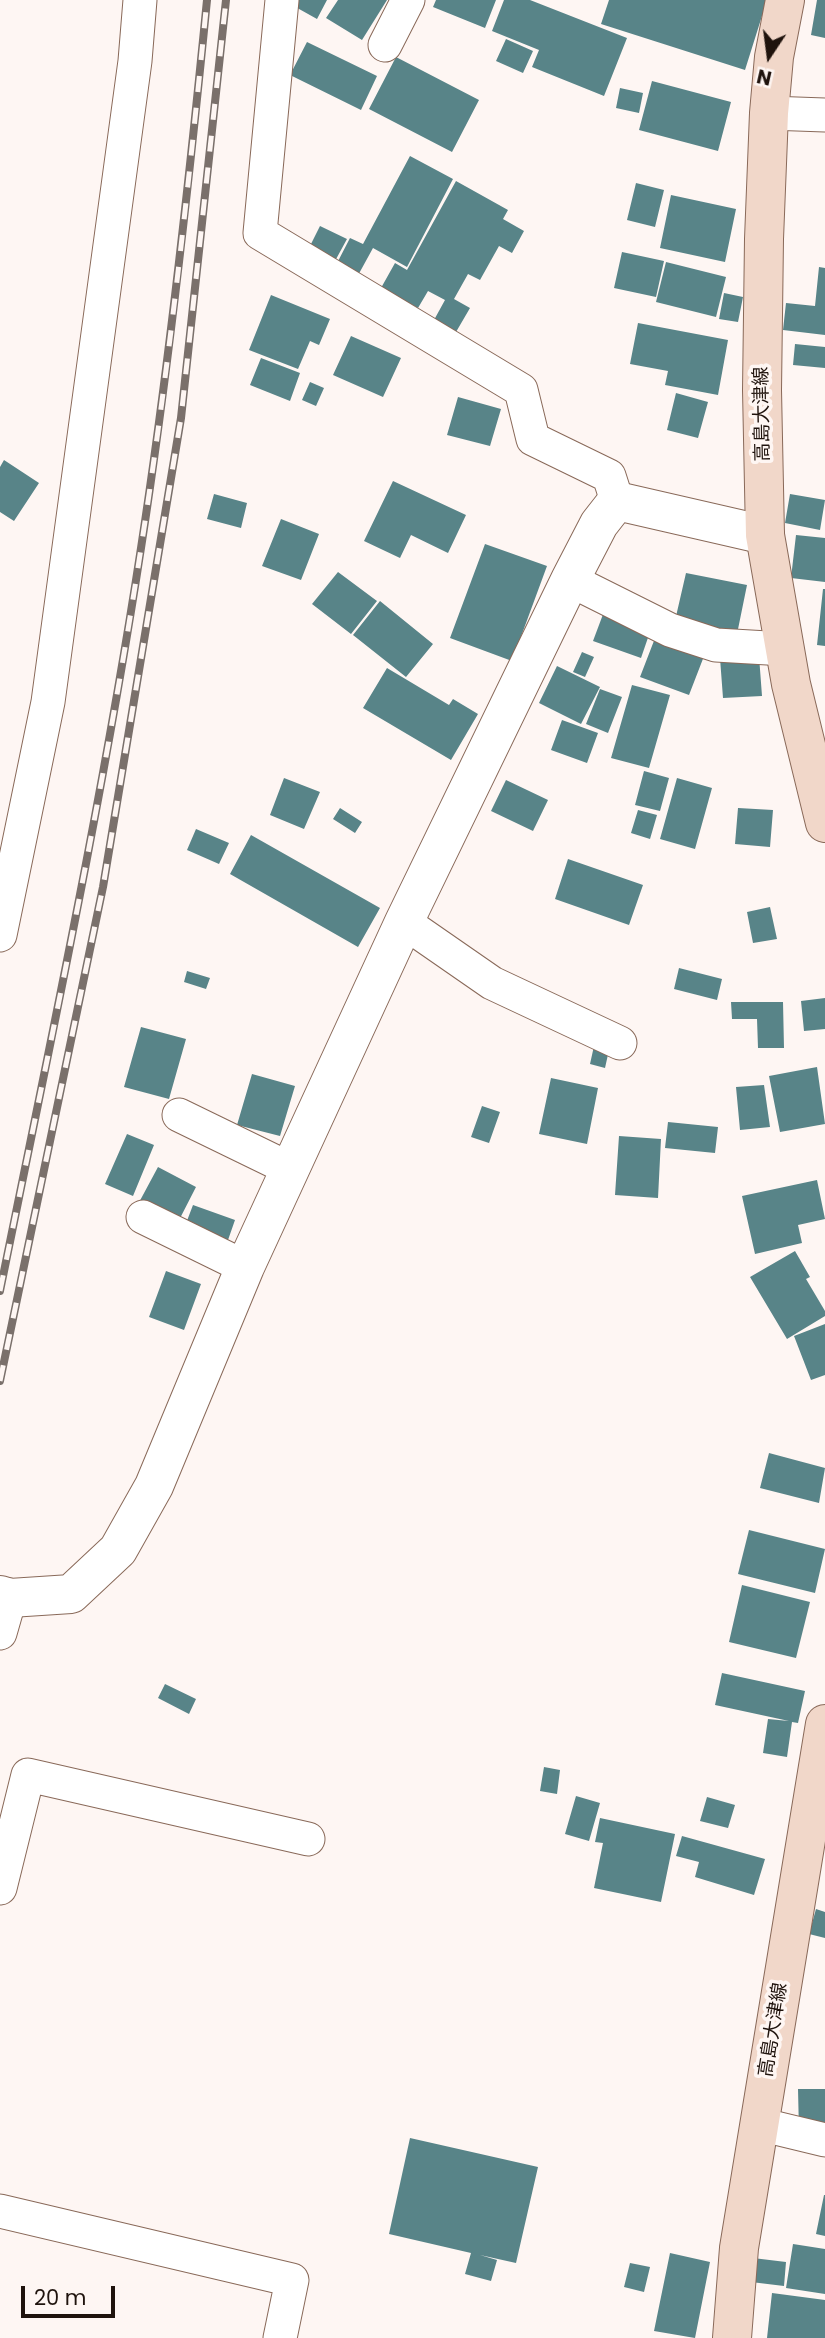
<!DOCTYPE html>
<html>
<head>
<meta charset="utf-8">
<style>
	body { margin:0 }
	#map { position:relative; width:825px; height:2338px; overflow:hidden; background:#fef6f3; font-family:Poppins,sans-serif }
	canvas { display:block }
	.north { position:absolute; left:734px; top:21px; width:70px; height:70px; -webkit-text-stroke:5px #fef6f3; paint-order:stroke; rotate:193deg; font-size:19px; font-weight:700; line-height:28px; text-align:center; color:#1f130d }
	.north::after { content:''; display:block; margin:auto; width:24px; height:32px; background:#1f130d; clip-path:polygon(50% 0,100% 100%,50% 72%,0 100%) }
	.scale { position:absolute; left:21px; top:2286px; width:94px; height:32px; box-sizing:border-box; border:4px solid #1f130d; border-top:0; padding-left:9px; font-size:21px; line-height:24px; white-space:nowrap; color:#1f130d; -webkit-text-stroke:5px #fef6f3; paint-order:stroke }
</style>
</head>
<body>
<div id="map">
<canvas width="825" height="2338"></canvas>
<div class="north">N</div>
<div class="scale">20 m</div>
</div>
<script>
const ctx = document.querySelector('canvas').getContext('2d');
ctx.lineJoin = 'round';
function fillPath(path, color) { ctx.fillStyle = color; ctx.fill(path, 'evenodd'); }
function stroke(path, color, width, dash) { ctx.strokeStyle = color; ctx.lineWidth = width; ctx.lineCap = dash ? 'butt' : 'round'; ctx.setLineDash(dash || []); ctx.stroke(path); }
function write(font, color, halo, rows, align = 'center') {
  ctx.font = font + ' Poppins,"Noto Sans JP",sans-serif'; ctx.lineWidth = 7; ctx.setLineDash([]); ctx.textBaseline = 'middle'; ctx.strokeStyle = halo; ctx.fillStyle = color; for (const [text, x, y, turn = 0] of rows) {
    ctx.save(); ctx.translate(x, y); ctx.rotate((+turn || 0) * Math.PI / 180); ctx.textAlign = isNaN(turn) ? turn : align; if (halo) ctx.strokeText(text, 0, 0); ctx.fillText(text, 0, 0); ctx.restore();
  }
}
const building = new Path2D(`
	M283,0H327L317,19Z
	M338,0H387L362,40L326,18Z
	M436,0H496L485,28L433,7Z
	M504,0H530L627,38L604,96L532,67L539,50L492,31Z
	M609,0H767L745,70L601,24Z
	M817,0H825V38L811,35Z
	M506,39L533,51L523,73L496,61Z
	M307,42L377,76L361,110L290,75Z
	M396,57L479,100L452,152L369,109Z
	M652,81L731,102L718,151L639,130Z
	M620,88L643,93L639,113L616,108Z
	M410,156L453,179L407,267L373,248L356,279L335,267L350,238L363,244Z
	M456,181L508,210L503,219L524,231L512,253L499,246L480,280L468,274L454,299L470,308L456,332L434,320L445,300L428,291L418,308L381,288L395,263L407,270Z
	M636,183L664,190L655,227L627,220Z
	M671,195L736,209L725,262L660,248Z
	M320,226L347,239L335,261L309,248Z
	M622,252L664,261L656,297L614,288Z
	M666,262L726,277L716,317L656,302Z
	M819,267L825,268V335L783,330L786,303L815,306Z
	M724,293L743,297L738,322L719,319Z
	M271,295L330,319L319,345L310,341L298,369L249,350Z
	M638,323L728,340L718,395L665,385L668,371L630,364Z
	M351,336L401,358L383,397L333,375Z
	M795,344L825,347V368L793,365Z
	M261,358L300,373L290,401L250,385Z
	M310,382L324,388L316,406L302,400Z
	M676,393L708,402L698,438L667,430Z
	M458,397L501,409L490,446L447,435Z
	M4,460L39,483L14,521L0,512V467Z
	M393,481L466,515L448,553L411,535L400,558L364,541Z
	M214,494L247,503L241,528L207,519Z
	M790,494L825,500L820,530L785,523Z
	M281,519L319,534L301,580L262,566Z
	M796,535L825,538V582L791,578Z
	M485,544L547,566L512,661L450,638Z
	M338,572L377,601L351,634L312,604Z
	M686,573L747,585L736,639L674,625Z
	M823,589H825V646L817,645Z
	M380,601L433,644L406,677L353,635Z
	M605,609L652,626L641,658L593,641Z
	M657,633L706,651L689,695L640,677Z
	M582,652L594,657L585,677L573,672Z
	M759,656L762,696L723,698L720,658Z
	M557,666L600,687L581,724L539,703Z
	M387,668L449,705L453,699L478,714L451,760L363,708Z
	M632,685L670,695L649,768L611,758Z
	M600,689L622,697L608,733L586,724Z
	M562,720L598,733L587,763L551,750Z
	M644,771L669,778L660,811L635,805Z
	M284,778L320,792L304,829L270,815Z
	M677,778L712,788L695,849L660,839Z
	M506,780L548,800L533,831L491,811Z
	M340,808L362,822L355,833L333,819Z
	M738,808L773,810L770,847L735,844Z
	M638,810L657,815L650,839L631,833Z
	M196,829L229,843L219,864L187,850Z
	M251,835L380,908L358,947L230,874Z
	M568,859L643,885L629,925L555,899Z
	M770,907L777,939L753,943L747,912Z
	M679,968L722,979L717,1000L674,989Z
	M187,971L210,978L206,989L184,982Z
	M825,998V1029L804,1031L801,1001Z
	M731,1002H783L784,1048H758L757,1019H732Z
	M141,1027L186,1039L169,1099L124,1087Z
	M594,1046L609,1050L605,1068L590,1064Z
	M817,1067L825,1124L780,1132L769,1076Z
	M252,1074L295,1086L280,1136L237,1125Z
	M551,1078L598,1088L587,1144L539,1134Z
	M764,1085L770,1127L740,1130L736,1087Z
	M482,1106L500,1112L489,1143L471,1137Z
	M668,1122L718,1127L715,1153L665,1148Z
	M127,1134L154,1145L133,1196L105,1184Z
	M619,1136L661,1139L658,1198L615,1195Z
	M158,1167L196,1187L175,1228L136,1208Z
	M817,1180L825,1219L798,1225L802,1243L755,1254L742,1196Z
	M193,1205L235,1220L228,1240L185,1226Z
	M795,1251L810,1277L806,1279L825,1311V1316L787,1339L750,1277Z
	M166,1271L201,1284L184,1330L149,1317Z
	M825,1324V1375L811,1380L794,1336Z
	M769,1453L825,1468L819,1503L760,1488Z
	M749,1530L825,1549L815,1593L738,1574Z
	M742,1585L810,1602L796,1658L729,1642Z
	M722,1673L805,1691L798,1723L792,1722L787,1757L763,1753L768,1719L789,1721L715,1705Z
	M165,1684L196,1699L189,1714L158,1698Z
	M544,1767L560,1770L557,1794L540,1791Z
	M576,1796L600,1803L589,1841L565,1834Z
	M707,1797L735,1805L728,1828L700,1821Z
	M600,1818L675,1834L661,1902L594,1888L603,1843L595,1842Z
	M682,1836L765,1859L754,1895L695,1877L699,1862L676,1856Z
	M816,1909L825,1912V1938L809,1934Z
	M798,2089H825V2132H799Z
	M410,2138L538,2167L516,2263L480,2255L497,2260L491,2281L465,2274L471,2253L389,2234Z
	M824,2195H825V2236L816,2234Z
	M793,2244L825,2249V2294L786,2288Z
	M670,2253L710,2262L695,2338L654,2331Z
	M753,2258L786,2262L784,2286L751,2282Z
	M630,2263L650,2267L644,2292L624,2287Z
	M772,2293L825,2300V2338H767Z`);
const minor = new Path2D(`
	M282,0L260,233L521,390L533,439L609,476L617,501
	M385,45L408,0
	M769,113L825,115
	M570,580L670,630L716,645L785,649
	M404,922L492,983L620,1043
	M0,935L48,702L135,61L140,0
	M179,1115L290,1169
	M143,1217L245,1267
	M0,1633L10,1598
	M0,1888L28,1775L308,1839
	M759,2124L825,2140
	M0,2211L292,2280L280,2338`);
const tertiary = new Path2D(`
	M0,1595L10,1598L71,1594L118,1550L154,1486L245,1267L404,922L570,580L599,524L617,501L765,535`);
const secondary = new Path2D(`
	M785,0L774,57L769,113L764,239L762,390L765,535L791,684L825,823
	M732,2338L739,2248L825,1724`);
const rail = new Path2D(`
	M0,1291C50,1044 103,797 141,548C169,366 189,183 207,0
	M0,1381L103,887L181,418L226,0`);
const streetNames = [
	["高島大津線",763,414,-91],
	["高島大津線",774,2030,-81]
];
fillPath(building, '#588488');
stroke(minor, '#896959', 35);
stroke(tertiary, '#896959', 40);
stroke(secondary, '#896959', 40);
stroke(minor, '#fff', 33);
stroke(tertiary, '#fff', 38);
stroke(secondary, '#f1d7c9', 38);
stroke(rail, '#7a706b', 8);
stroke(rail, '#fef6f3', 5, [16]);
write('19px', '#1f130d', '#fef6f3', streetNames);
</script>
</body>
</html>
